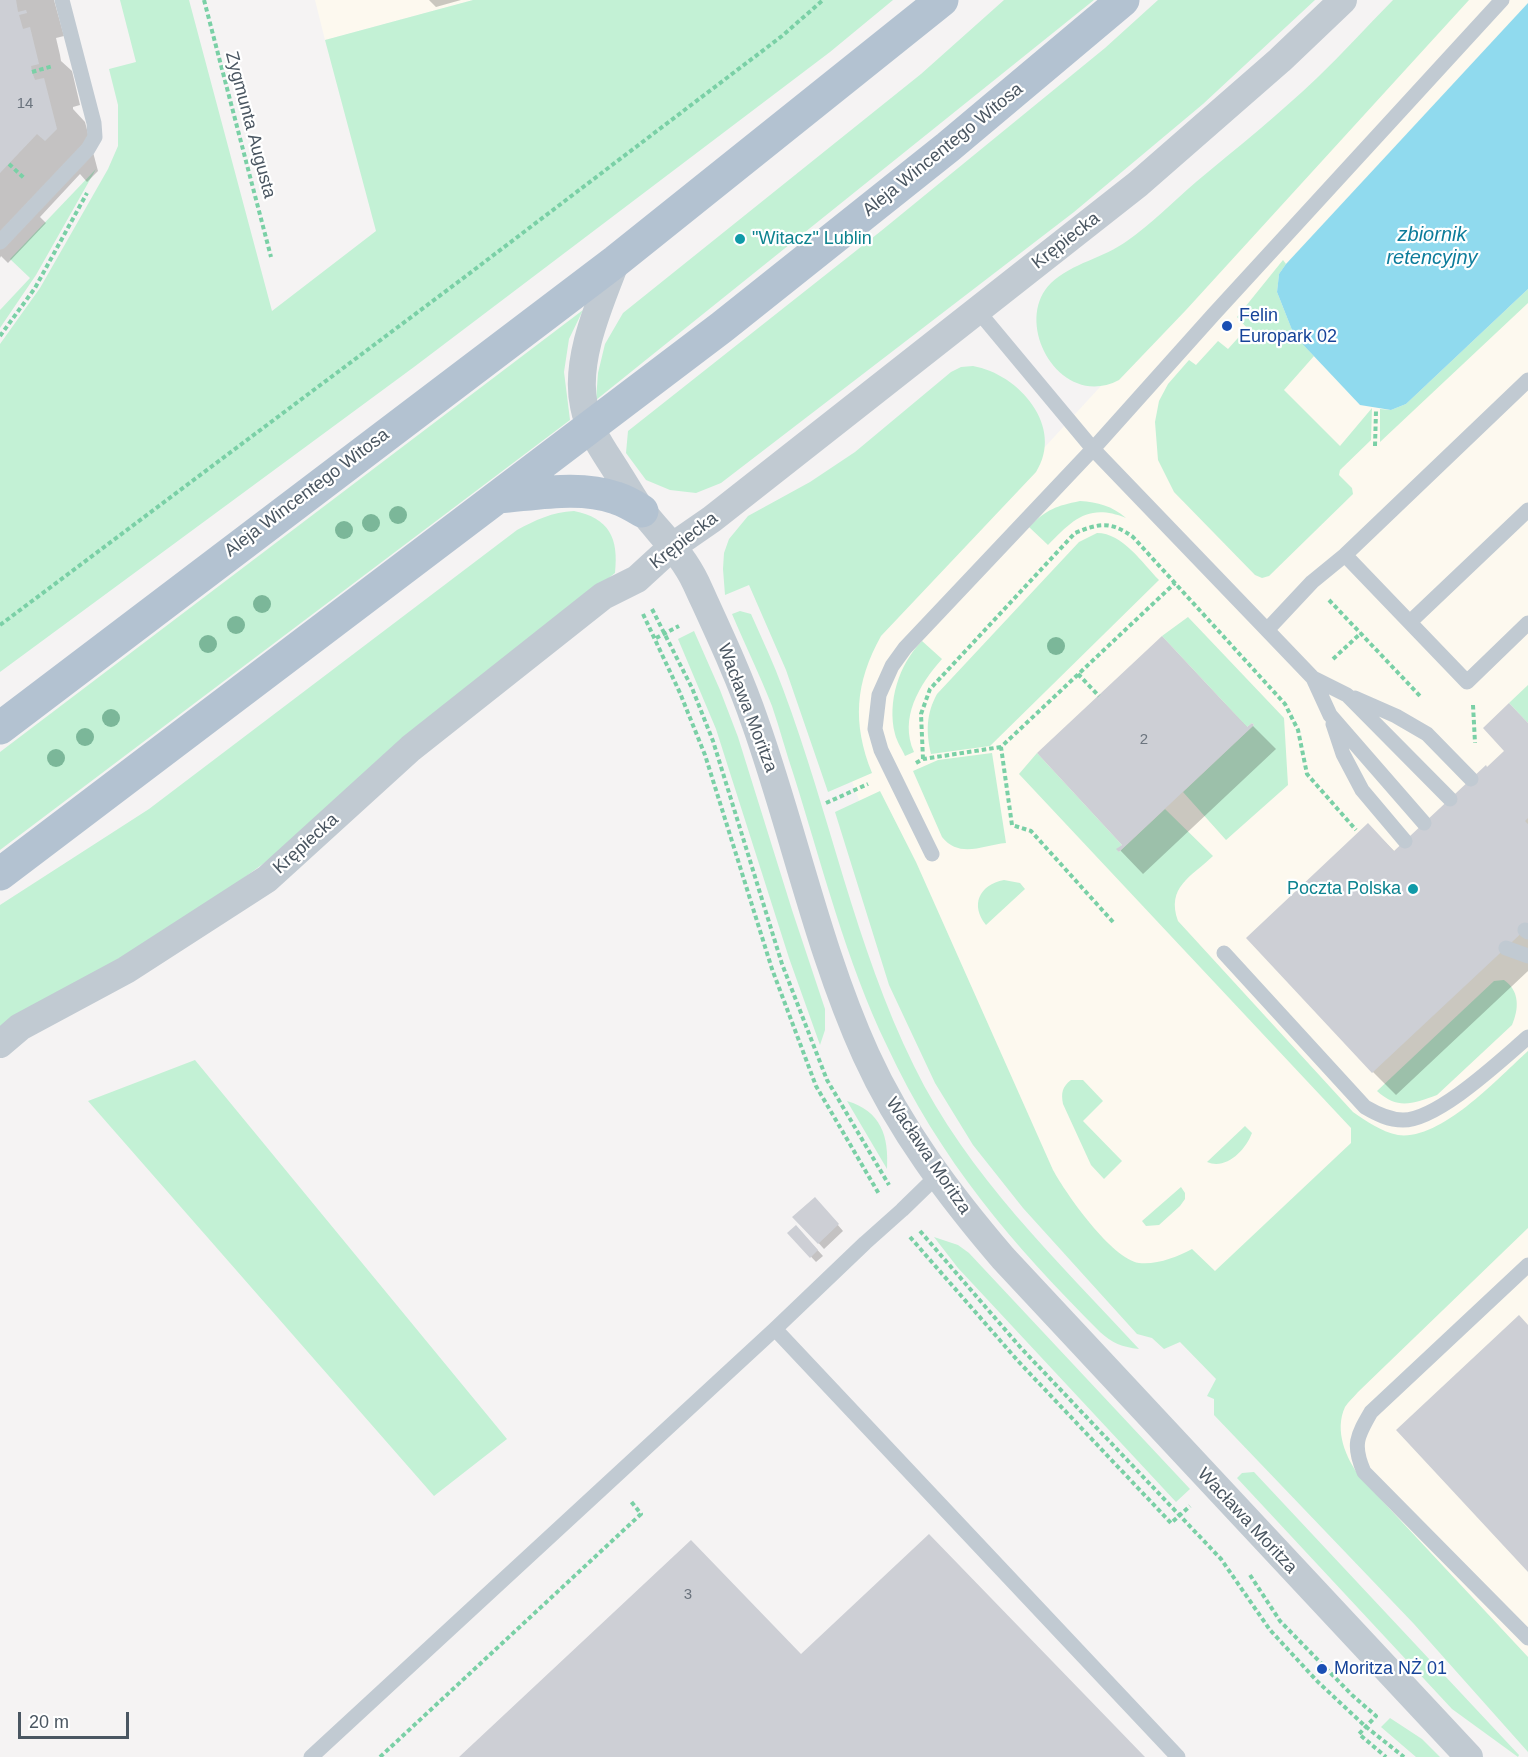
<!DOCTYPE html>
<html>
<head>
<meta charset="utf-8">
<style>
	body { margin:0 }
	#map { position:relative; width:1528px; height:1757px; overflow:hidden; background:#f5f3f3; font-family:Arial,sans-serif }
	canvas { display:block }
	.scale { position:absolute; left:18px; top:1712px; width:111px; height:27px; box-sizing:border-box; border:3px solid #4a5661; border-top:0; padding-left:8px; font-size:18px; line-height:21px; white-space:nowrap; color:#4a5661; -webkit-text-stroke:4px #fff; paint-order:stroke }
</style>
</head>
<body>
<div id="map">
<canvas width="1528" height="1757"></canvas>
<div class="scale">20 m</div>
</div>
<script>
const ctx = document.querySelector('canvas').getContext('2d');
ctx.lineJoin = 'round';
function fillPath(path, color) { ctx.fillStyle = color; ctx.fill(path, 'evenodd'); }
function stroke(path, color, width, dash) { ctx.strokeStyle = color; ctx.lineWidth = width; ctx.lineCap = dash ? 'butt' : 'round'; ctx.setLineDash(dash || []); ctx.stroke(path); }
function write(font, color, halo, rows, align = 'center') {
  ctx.font = font + ' Arial,sans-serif'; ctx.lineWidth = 4.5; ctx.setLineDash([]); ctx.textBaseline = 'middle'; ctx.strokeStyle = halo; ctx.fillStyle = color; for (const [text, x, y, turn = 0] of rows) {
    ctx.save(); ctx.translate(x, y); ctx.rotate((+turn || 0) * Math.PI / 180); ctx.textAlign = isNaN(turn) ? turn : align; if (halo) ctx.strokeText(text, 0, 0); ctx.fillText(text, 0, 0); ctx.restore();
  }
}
const commercial = new Path2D(`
	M315,0H473L325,40Z
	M1455,0H1528V1699L1021,1175L867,822L834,732L844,666Z`);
const green = new Path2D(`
	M120,0H189L272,311L376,231L325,40L473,0H893L830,52L414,367L0,672V344L40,288L108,169L118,146V105L109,69L136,62Z
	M1004,0H1094L596,400L598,373L605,344L623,313L921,74Z
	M1158,0H1315L1203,104L1074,212L721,483L696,493L670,490L646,480L626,453L628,431L881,231L1105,48Z
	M1393,0H1469L1186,310L1119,380C1060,411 1011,322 1051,283C1072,263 1104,258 1127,241C1151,224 1173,202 1196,182C1237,148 1278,115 1317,78C1343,53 1367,26 1393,0Z
	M96,169L36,275L0,328V310L30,278L10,259Z
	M1283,260L1286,264L1279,274L1277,292L1294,335L1314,356L1284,390L1340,446L1372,408L1371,440L1340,470L1339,475L1352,488L1353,494L1269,576L1262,578L1255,575L1174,492L1158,460L1155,422L1159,401L1168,384L1189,360L1196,365L1218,341L1228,349L1247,328L1237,317Z
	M1528,289V303L1380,442V409L1391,410L1406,404Z
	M583,310L569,339L564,372L570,420L0,850V752Z
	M973,366C1019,374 1065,427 1036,472L881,636C855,683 852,723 872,773L828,792L786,670L749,585L725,595L723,569L724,553L729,539L748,516L810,482L855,452L951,372L961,367Z
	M1080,501C1098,502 1112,506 1126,518C1088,503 1073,520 1048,545L1029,527C1047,509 1056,506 1080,501Z
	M574,511C609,518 619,538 615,573L361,776L271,858L177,927L0,1033V905L149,809L517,530C536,520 552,512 574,511Z
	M1097,533C1123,533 1142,563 1159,580L990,746L931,754C926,732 926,714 937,694L1079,542Z
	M740,611L751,614C762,639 774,664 783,689C830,814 855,946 914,1066C967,1175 1058,1261 1139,1349C1122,1347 1112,1343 1100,1332C1012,1244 940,1160 887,1046C846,961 822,865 794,776C786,753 780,729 772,706C760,675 745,645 732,614Z
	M1188,617L1284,718L1288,785L1226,840L1183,792L1254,725L1252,723L1247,727L1162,636Z
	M694,631L720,690L738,737L792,910L825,1009V1030L820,1045L789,958L716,729L678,639Z
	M922,641L942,659C919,685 899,718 914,752L905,756C902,749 897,742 895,734C887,702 899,664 922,641Z
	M1528,685V723L1509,703Z
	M992,753L1006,843C983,845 960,859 942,837L913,771L938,760Z
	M1037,753L1122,845L1117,849L1119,852L1165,809L1213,856C1191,877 1166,887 1178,921L1353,1112C1366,1121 1382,1132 1398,1135C1441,1141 1498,1078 1528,1051V1228L1358,1392C1354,1397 1348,1402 1345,1407C1334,1431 1346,1458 1360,1477L1528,1657V1752L1414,1624L1214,1415V1399L1207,1396L1216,1379L1180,1342L1164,1349L1152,1338L1137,1334L1023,1208L973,1145L935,1083L889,985L835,812L880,791L916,862L1053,1170C1066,1194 1112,1259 1139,1263C1157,1265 1177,1257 1192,1249L1215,1271L1351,1143V1128L1019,774Z
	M1004,880L1020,883L1025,889L986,925C970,905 979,885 1004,880Z
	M1504,980C1520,991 1519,1009 1512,1025L1437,1095C1412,1104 1398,1110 1377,1091L1494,981Z
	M195,1060L507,1439L434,1496L88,1101Z
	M1071,1080H1083L1103,1101L1083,1121L1122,1161L1104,1179L1091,1165L1063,1104C1061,1093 1062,1087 1071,1080Z
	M847,1101C881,1111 889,1136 887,1169Z
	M1245,1126L1252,1133C1245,1151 1226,1170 1207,1162Z
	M1181,1187L1185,1193V1199L1180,1206L1159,1225L1146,1226L1142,1221Z
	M934,1237L958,1245L969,1253L1190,1489L1176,1502L958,1268Z
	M1254,1472L1519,1755L1518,1757L1452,1709L1237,1478L1242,1473Z
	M1390,1718L1422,1739L1440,1757H1416L1381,1727Z`);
const water = new Path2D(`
	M1528,3V289L1406,404L1391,410L1360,405L1294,335L1277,292L1279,274L1286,264Z`);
const shadow = new Path2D(`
	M0,0H54L64,36L56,38L60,55L61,61L72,71L80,105L73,107V109L85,122L98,171L87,182L80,174L40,217L46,223L8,263L1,256L0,258Z
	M429,0H461L436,7Z
	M1162,638L1248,728L1252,725L1276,749L1143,874L1119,849L1124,845Z
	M1528,724V971L1396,1095L1373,1072L1368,825L1395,852L1506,751Z
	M820,1204L843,1231L824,1249L795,1217Z
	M801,1232L823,1256L816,1262L789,1233Z`);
const building = new Path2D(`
	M0,0H16L18,12L26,10L27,13L19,15L23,29L30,27L39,64L31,66L32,72L35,80L44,78L57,129L45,141L37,134L0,173Z
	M1162,636L1247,727L1252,723L1254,725L1119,852L1116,849L1122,845L1037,753Z
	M1509,703L1528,723V818L1525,821L1528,824V927L1372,1073L1246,938L1368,823L1394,851L1486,765L1487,767L1504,751L1483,728Z
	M815,1197L839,1224L818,1244L792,1217Z
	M796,1225L818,1250L810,1258L787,1233Z
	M1519,1315L1528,1325V1572L1396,1430Z
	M929,1534L1145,1757H459L691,1540L801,1654Z`);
const path = new Path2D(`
	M204,0L271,257
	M32,72L53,66
	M9,164L24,178
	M0,336L35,288L87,193
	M1375,446L1376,411
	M1329,600L1421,697
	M652,609L692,688L713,741L782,964L827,1080L889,1185
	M643,614L680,693L705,755L772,969L816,1086L879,1194
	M0,625L466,276L782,36L823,0
	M656,638L679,626
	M1333,659L1361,633
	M1078,674L1099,696
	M1473,705L1475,743
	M923,759L921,714L930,689L1075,533C1099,523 1111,521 1133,537L1285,704L1298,730L1307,774L1356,830
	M916,763L923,759L1001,747
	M826,803L868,784
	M1113,922L1031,831L1012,825L1001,747L1175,583
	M920,1231L1021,1348L1221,1559L1270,1630L1318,1682L1365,1726L1404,1757
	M910,1237L1018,1361L1171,1523L1190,1506
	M1250,1575L1280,1621L1352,1695L1376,1716L1359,1734L1386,1757
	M380,1757L641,1514L630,1500`);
const service = new Path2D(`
	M0,242L88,149L95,137L94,123L62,0
	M978,311L1093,449L1267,630L1312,582L1345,555L1528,380
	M1345,555L1467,682L1528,623
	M1410,622L1528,510
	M1267,630L1313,678L1330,715L1424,823
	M1313,678L1347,695L1450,799
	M1355,698L1396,716L1427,734L1471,779
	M1333,724L1343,754L1362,790L1405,841
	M932,854L881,750L875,729L879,695L892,666L905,648L1093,449L1213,315L1502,0
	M1525,930L1528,932
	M1506,948L1528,956
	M1224,953L1365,1107C1377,1114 1389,1120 1403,1120C1438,1120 1501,1060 1528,1037
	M1528,1265L1371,1412C1357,1436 1352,1445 1364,1472L1528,1638
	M775,1329L1178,1757
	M311,1757L775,1329L865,1243L902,1210L937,1176`);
const minor = new Path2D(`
	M616,261C600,303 574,360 584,406C589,432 605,452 619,475C627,487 634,501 643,512C662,536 683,555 696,583C717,629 739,675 755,722C794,832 818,949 866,1055C900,1130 950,1196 1003,1258L1469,1757
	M0,1044L20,1027L126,970L267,879L411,748L603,596L637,579L673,546L712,519L1138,184L1280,60L1343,0`);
const primary = new Path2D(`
	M499,497C536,494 580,485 616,498C625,501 634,506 642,511
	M0,728L616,261L942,0
	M0,874L722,327L948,147L1123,0`);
const trees = [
	[398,515],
	[371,523],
	[344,530],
	[262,604],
	[236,625],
	[208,644],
	[1056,646],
	[111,718],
	[85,737],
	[56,758]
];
const markers = [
	[740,239,6,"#0f9aa8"],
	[1227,326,6,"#1a4fb4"],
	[1413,889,6,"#0f9aa8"],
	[1322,1669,6,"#1a4fb4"]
];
const numberNames = [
	["14",25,104],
	["2",1144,740],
	["3",688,1595]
];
const streetNames = [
	["Zygmunta Augusta",250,125,75],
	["Aleja Wincentego Witosa",943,150,-39],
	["Krępiecka",1066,241,-38],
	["Aleja Wincentego Witosa",307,493,-37],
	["Krępiecka",684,541,-38],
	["Wacława Moritza",747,708,69],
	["Krępiecka",306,844,-42],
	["Wacława Moritza",928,1156,56],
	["Wacława Moritza",1247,1521,47]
];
const cultureNames = [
	["\"Witacz\" Lublin",752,239],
	["Poczta Polska",1401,889,"right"]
];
const transitNames = [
	["Felin",1239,316],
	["Europark 02",1239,337],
	["Moritza NŻ 01",1334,1669]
];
const waterNames = [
	["zbiornik",1432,235],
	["retencyjny",1432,258]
];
fillPath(commercial, '#fdf9ef');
fillPath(green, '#c3f1d5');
fillPath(water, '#90daee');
fillPath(shadow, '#0003');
fillPath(building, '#cdcfd5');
stroke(path, '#7ad0a6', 4, [4.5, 3]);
stroke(service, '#c1cad2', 15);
stroke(minor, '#c1cad2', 28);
stroke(primary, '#b3c2d1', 33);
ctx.fillStyle = '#7bb799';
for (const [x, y] of trees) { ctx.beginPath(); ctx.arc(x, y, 9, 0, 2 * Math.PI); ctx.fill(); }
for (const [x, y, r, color] of markers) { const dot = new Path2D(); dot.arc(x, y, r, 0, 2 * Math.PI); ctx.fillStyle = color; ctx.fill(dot); stroke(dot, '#fff', 2); }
write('15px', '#6b747e', null, numberNames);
write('18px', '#4a5661', '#fff', streetNames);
write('18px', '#0d838f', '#fff', cultureNames, 'left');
write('18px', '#164399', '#fff', transitNames, 'left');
write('italic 20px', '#0c7c9b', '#fff', waterNames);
</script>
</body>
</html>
